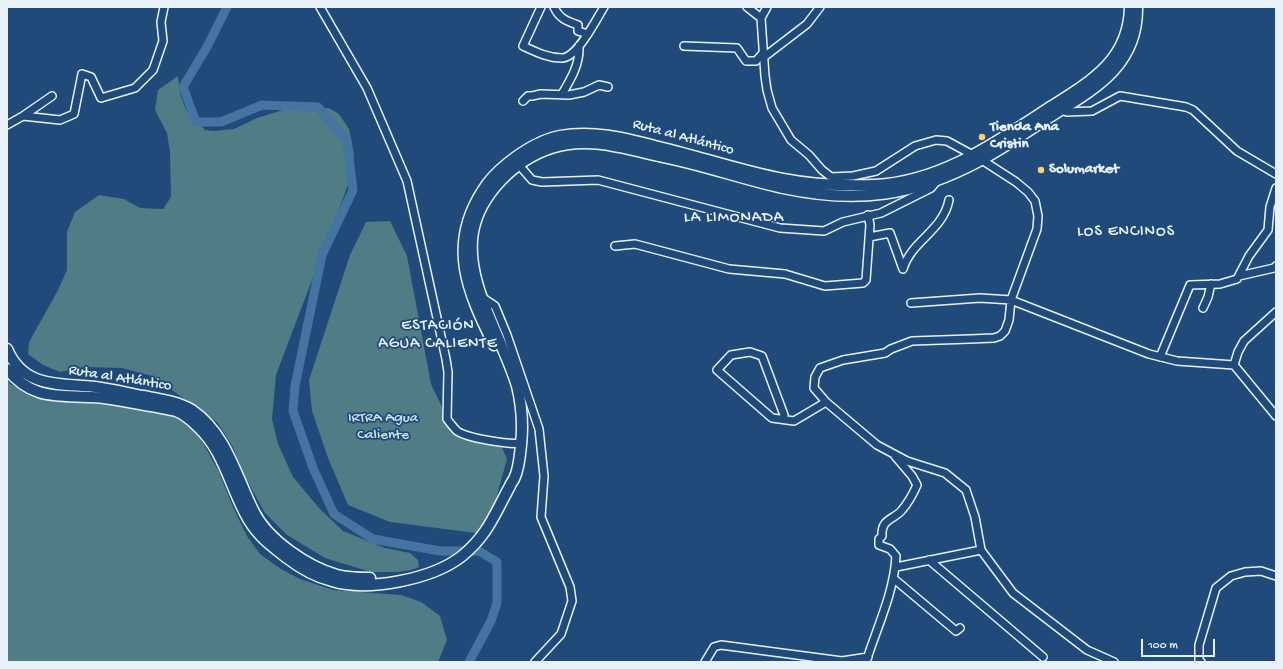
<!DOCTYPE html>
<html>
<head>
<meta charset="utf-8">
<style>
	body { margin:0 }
	#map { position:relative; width:1283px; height:669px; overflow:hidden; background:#1f4a7a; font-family:"Gochi Hand",sans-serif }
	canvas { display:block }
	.frame { position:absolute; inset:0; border:8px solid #e8f1f8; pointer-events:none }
	.scale { position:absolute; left:1141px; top:639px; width:74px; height:18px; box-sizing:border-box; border:2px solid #e8f1f8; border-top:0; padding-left:5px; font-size:12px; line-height:14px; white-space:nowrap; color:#e8f1f8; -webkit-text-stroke:3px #1f4a7a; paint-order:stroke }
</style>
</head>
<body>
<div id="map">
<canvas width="1283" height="669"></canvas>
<div class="frame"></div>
<div class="scale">100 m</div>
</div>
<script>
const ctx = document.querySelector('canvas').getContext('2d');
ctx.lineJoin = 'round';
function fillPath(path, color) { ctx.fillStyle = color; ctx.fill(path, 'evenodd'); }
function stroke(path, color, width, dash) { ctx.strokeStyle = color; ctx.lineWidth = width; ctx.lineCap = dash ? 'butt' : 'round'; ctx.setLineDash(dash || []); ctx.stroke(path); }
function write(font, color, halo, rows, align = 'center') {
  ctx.font = font + ' "Gochi Hand",sans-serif'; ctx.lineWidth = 3.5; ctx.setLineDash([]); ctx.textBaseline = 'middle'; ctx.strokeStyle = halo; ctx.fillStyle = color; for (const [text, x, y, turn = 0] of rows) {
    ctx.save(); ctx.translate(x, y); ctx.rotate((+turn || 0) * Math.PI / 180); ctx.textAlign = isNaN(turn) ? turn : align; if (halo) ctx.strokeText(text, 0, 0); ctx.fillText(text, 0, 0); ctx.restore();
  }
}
const green = new Path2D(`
	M178,76L180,94L186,110L205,130L213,131L234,129L257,118L283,110L329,108L339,114L349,129L354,155L348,185L276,375L272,419L278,444L293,477L319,508L343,531L385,548L410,553L418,560L419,567L411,570L398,572H371L325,558L287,535L265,513L244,475L233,447L217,422L152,376L122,368L84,367L60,372L43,365L28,354L29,342L57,292L67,270V232L75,212L99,195L124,199L140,208L163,209L171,197L170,152L167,133L155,110L158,90Z
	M390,221L407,256L431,384L442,407L445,422L458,436L487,443H500L507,459L494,506L476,533L390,522L348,505L328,458L312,411L309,380L350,255L366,222Z
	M7,378L10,384L40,395L155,411L175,416L187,423L198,434L218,470L233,507L247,536L260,554L281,569L300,579L333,590L401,595L421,602L440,616L447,640L438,662H7Z`);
const river = new Path2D(`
	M227,7L208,45L183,87L196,122H221L262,105L318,107L347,141L353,190L322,255L295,386L293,411L313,468L334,514L373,539L440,551H479L497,562V603L491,621L469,662`);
const minor = new Path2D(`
	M320,7L367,88L407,181L446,359L448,372L447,419C450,423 454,428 457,431C467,438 509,445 521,443
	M541,7L523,46C536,52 548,58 562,58C577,58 596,20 604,7
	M554,7C559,18 566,21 578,25V31L588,34
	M747,7L761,18L765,76L767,90L772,108L791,140L809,155L822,170L831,177L853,176L876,171L915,146L936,140L947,141L982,160L1016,182L1028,192L1035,201L1038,216L1037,229L1011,300L1009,320L1005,331L1000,336L994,338L970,339L912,341L891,349L885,353L843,360L820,368L815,377L814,388L826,402L877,445L907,461L945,473L966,490L975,517L981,550L1013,593L1087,650L1114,662
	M761,18L767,7
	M684,46L737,48L746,61H756L763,53
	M764,57L807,24L820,7
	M562,94C571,79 580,64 579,46
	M523,101L528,96H532L541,94L569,95L584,92L599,85L608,87
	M1060,110L1067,112L1092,111L1120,96L1186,107L1193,110L1237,151L1276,174
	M23,116L52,96
	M7,125L23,116L60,120L74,114L82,74L91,77L101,98L135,88L153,70L163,41L161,22L164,7
	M519,165L532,180L542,182L598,180L780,228L824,231L843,222L881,213L931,188L937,181
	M869,237L890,233L903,269C911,241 943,231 949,200
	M615,246L635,244L729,269L785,274L825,286L863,283L866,280L870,225L868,215
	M1239,276L1274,268L1276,266
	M483,298L495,306L507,335L539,429L544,476L541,517L570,587L572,601L561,634L535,662
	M911,303L980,298L1011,300L1149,354L1177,361L1234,365L1276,416
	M1203,308L1208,297L1211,284
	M1160,357L1190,285L1220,284L1237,279L1249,256L1268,230L1270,207L1276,188
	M1234,365L1238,352L1244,341L1276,312
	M784,415L762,356L750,352L731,355L717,370L772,418L794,421L826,402
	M929,560L1043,657
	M896,567L981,550
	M893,578L956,631L960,628
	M705,662L714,647L721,645L842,661L868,657
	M866,662C877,627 894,593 896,556L890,549L879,545V539L882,536C881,518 894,520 902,510C908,503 913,494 917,485L912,476L895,456
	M1201,662L1199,660V645L1216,588L1231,576L1245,572L1261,571L1276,576`);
const highway = new Path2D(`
	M494,345C467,291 447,245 483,190C489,180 498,171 508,163C523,151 540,140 560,136C592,130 624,138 655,146C698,156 740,171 783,179C813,185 844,186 875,185C942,182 998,141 1052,106C1092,81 1129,59 1130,7
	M7,349C24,389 59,383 95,387C111,389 127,393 143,396C159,399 177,401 192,410C227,434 236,477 254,512C268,540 308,567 337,575C348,578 359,578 370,578
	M7,369C32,400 57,395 92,397C112,398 132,403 151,406C159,408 169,409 176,411C184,414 192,421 197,426C225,451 231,492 250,522C259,537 273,547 287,558C300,568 316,577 332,581C368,592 433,579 462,556C488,535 495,513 510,486C511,483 513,481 514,479C519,469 520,456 521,445C523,426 522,406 517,386C503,339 464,282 473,232C480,194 515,160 551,148C587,136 623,148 659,156C701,164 742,179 783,188C858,204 914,196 981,160C1006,147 1029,130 1053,115C1096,88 1138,65 1137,7`);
const markers = [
	[982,137,4,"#ffd166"],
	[1041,170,4,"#ffd166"]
];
const poiNames = [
	["Tienda Ana",990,128],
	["Cristin",990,145],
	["Solumarket",1049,170]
];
const streetNames = [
	["Ruta al Atlántico",683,138,15],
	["Ruta al Atlántico",120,379,9]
];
const parkNames = [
	["IRTRA Agua",383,419],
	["Caliente",383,436]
];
const neighbourhoodNames = [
	["LA LIMONADA",734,219],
	["LOS ENCINOS",1126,233],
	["ESTACIÓN",438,327],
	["AGUA CALIENTE",438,345]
];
fillPath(green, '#4f7c85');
stroke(river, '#4674a2', 9);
stroke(minor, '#e8f1f8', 10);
stroke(highway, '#e8f1f8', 13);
stroke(minor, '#1f4a7a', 7);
stroke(highway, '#1f4a7a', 10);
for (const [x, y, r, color] of markers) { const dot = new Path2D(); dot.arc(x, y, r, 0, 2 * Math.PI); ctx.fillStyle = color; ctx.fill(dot); stroke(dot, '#1f4a7a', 1.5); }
write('bold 15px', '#e8f1f8', '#1f4a7a', poiNames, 'left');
write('15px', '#e8f1f8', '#1f4a7a', streetNames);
write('15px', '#d1dfe7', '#1f4a7a', parkNames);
ctx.letterSpacing = '1px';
write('16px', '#e8f1f8', '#1f4a7a', neighbourhoodNames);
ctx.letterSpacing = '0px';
</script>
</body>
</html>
